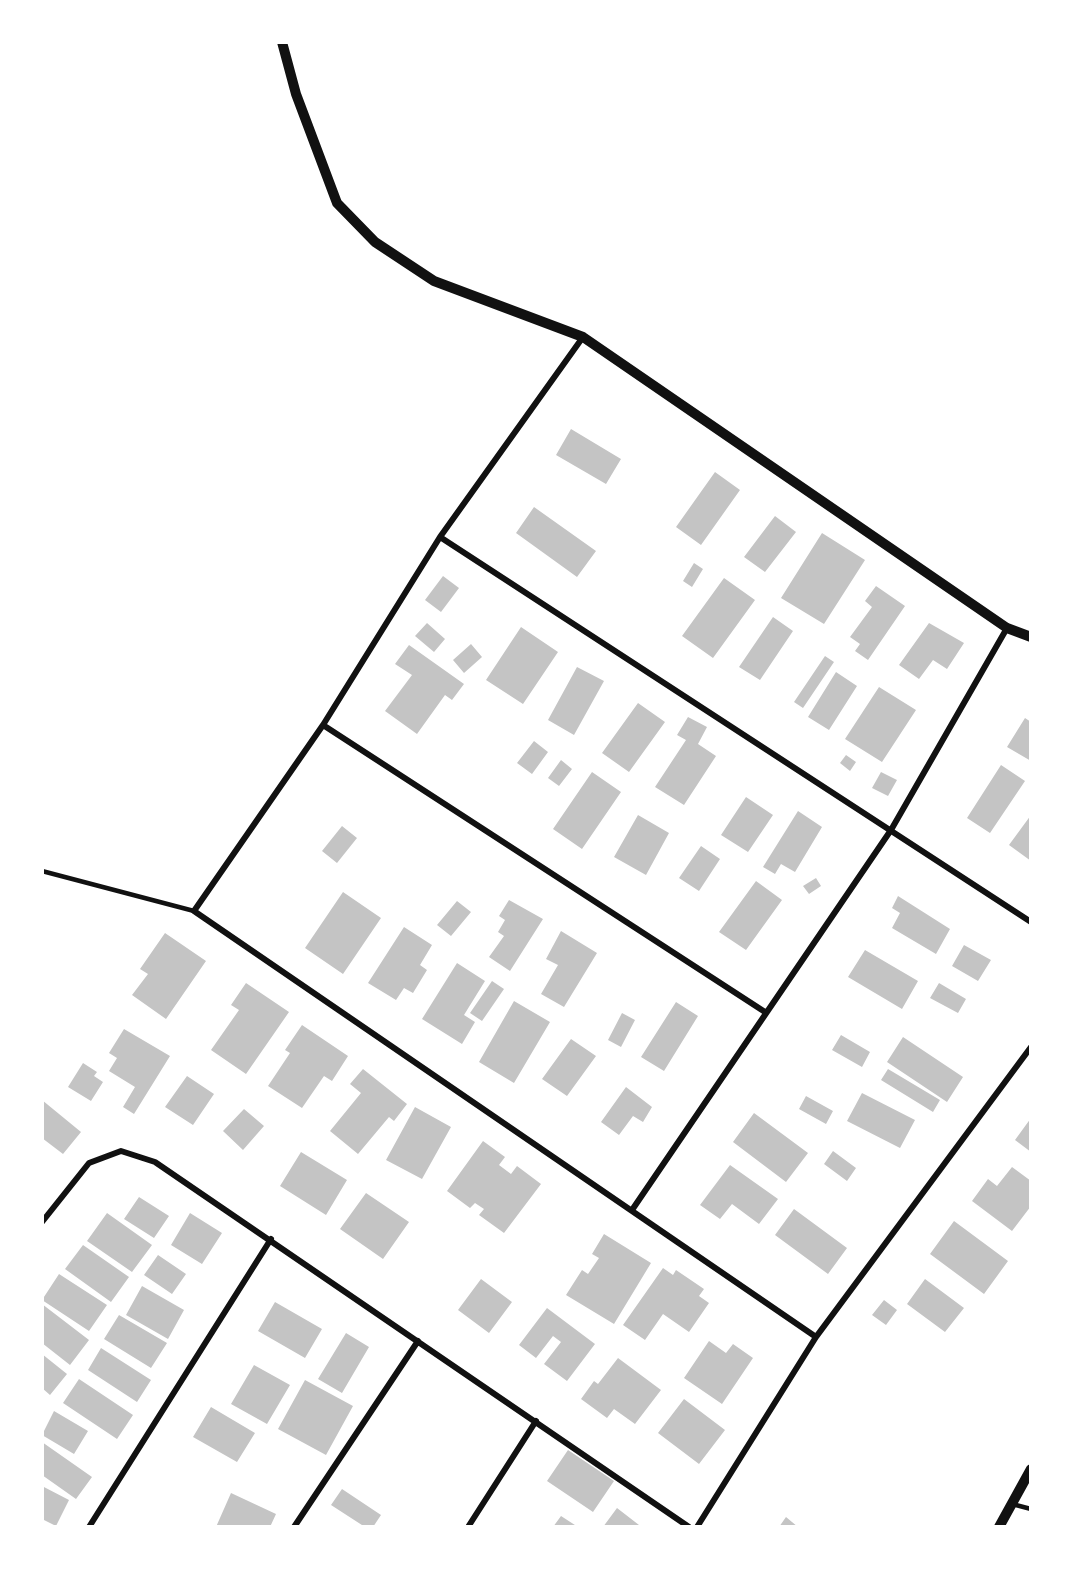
<!DOCTYPE html>
<html>
<head>
<meta charset="utf-8">
<style>
	body { margin:0 }
	#map { position:relative; width:1073px; height:1569px; overflow:hidden; background:#fff; font-family:"Exo 2",sans-serif }
	canvas { display:block }
	.frame { position:absolute; inset:0; border:44px solid #fff; pointer-events:none }
</style>
</head>
<body>
<div id="map">
<canvas width="1073" height="1569"></canvas>
<div class="frame"></div>
</div>
<script>
const ctx = document.querySelector('canvas').getContext('2d');
ctx.lineJoin = 'round';
function fillPath(path, color) { ctx.fillStyle = color; ctx.fill(path, 'evenodd'); }
function stroke(path, color, width, dash) { ctx.strokeStyle = color; ctx.lineWidth = width; ctx.lineCap = dash ? 'butt' : 'round'; ctx.setLineDash(dash || []); ctx.stroke(path); }
const building = new Path2D(`
	M571,429L621,459L606,484L556,455Z
	M715,472L740,490L701,545L676,527Z
	M534,507L596,551L577,577L516,533Z
	M775,516L796,532L765,572L744,557Z
	M822,533L865,560L824,624L781,598Z
	M694,563L703,569L692,587L683,581Z
	M443,576L459,588L441,612L425,600Z
	M724,578L755,600L713,658L682,636Z
	M876,586L905,606L868,660L855,651L860,644L850,637L872,607L865,601Z
	M773,617L793,631L760,680L739,667Z
	M427,623L445,639L434,652L415,636Z
	M929,623L964,643L947,669L933,660L919,679L899,665Z
	M521,627L558,652L523,704L486,680Z
	M471,644L482,657L464,673L453,660Z
	M409,645L464,684L452,700L445,695L417,734L385,711L412,675L395,664Z
	M825,656L834,662L803,708L794,702Z
	M577,667L604,681L574,735L548,720Z
	M836,672L857,686L829,730L808,717Z
	M879,687L916,710L882,762L845,739Z
	M638,703L665,722L629,772L602,753Z
	M688,717L707,727L698,744L716,756L684,805L655,787L686,740L677,735Z
	M1025,718L1031,722V761L1007,747Z
	M534,741L548,752L532,774L517,763Z
	M846,755L856,762L850,771L840,763Z
	M561,760L572,769L559,786L548,778Z
	M1001,765L1025,781L990,833L967,818Z
	M592,772L621,792L582,849L553,829Z
	M881,772L897,780L888,796L872,788Z
	M746,797L773,815L748,852L721,835Z
	M798,811L822,827L795,872L781,864L775,874L763,867Z
	M638,815L669,833L646,875L614,857Z
	M1031,815V861L1009,845Z
	M342,826L357,838L337,863L322,851Z
	M701,846L720,859L699,891L679,878Z
	M816,878L821,886L809,894L803,886Z
	M756,881L782,900L746,950L719,932Z
	M343,892L381,918L343,974L305,948Z
	M898,896L950,929L936,954L892,928L900,913L892,908Z
	M509,900L543,919L510,971L489,957L504,936L498,932L505,920L499,916Z
	M457,901L471,912L451,936L437,925Z
	M404,927L432,945L420,965L427,970L413,993L404,988L396,1000L368,983Z
	M561,931L597,953L564,1007L541,994L558,965L546,959Z
	M165,933L206,961L166,1019L132,995L148,974L140,969Z
	M964,945L991,960L978,981L952,966Z
	M865,950L918,981L902,1009L848,977Z
	M457,963L485,981L464,1015L475,1022L462,1044L422,1019Z
	M492,981L504,989L482,1021L470,1013Z
	M246,983L289,1012L246,1074L211,1050L239,1010L231,1005Z
	M939,983L966,999L958,1013L930,998Z
	M514,1001L550,1022L514,1083L479,1062Z
	M676,1002L698,1016L664,1071L641,1057Z
	M622,1013L635,1020L621,1047L608,1040Z
	M302,1025L348,1056L332,1081L324,1076L302,1108L268,1086L290,1053L285,1050Z
	M124,1029L170,1056L134,1114L123,1107L135,1087L109,1071L117,1058L109,1053Z
	M841,1035L870,1052L862,1067L832,1050Z
	M903,1037L963,1077L947,1102L887,1062Z
	M571,1039L596,1056L567,1096L542,1079Z
	M83,1063L97,1072L94,1076L103,1082L91,1101L68,1087Z
	M363,1069L407,1104L394,1121L389,1117L358,1154L330,1131L361,1093L350,1084Z
	M888,1069L940,1100L933,1112L881,1080Z
	M187,1076L214,1094L193,1125L165,1107Z
	M626,1087L652,1107L643,1122L633,1116L619,1135L601,1122Z
	M862,1093L915,1120L900,1148L847,1121Z
	M806,1096L833,1111L826,1124L799,1109Z
	M42,1100L81,1132L63,1154L42,1138Z
	M415,1107L451,1127L422,1179L386,1160Z
	M244,1109L264,1126L243,1150L223,1131Z
	M754,1113L808,1153L786,1182L733,1142Z
	M1031,1118V1152L1015,1140Z
	M483,1141L505,1157L499,1165L511,1174L517,1166L541,1184L504,1233L479,1215L484,1209L475,1203L470,1208L447,1191Z
	M833,1151L856,1168L847,1181L824,1164Z
	M301,1152L347,1180L326,1215L280,1186Z
	M730,1165L778,1199L759,1224L732,1204L720,1219L700,1205Z
	M1012,1167L1031,1181V1206L1012,1231L972,1201L988,1179L997,1186Z
	M366,1193L409,1222L383,1259L340,1229Z
	M139,1197L169,1216L154,1238L124,1219Z
	M794,1209L847,1248L828,1274L775,1235Z
	M107,1213L152,1245L132,1272L87,1241Z
	M190,1213L222,1233L202,1264L171,1245Z
	M954,1221L1008,1261L984,1294L930,1254Z
	M604,1234L651,1263L614,1324L566,1295L582,1270L588,1274L599,1258L592,1254Z
	M83,1245L129,1277L111,1302L65,1269Z
	M158,1255L186,1274L172,1294L144,1275Z
	M663,1268L673,1275L676,1270L704,1289L699,1296L709,1303L689,1332L663,1314L645,1340L623,1325Z
	M59,1274L107,1305L89,1331L42,1300Z
	M481,1279L512,1302L489,1333L458,1310Z
	M925,1279L964,1308L945,1332L907,1304Z
	M142,1286L184,1310L168,1339L126,1315Z
	M884,1300L897,1310L886,1325L872,1315Z
	M275,1302L322,1329L305,1358L258,1331Z
	M42,1304L89,1340L70,1365L42,1343Z
	M547,1308L595,1344L567,1381L544,1364L561,1342L553,1336L536,1358L519,1345Z
	M119,1315L167,1343L151,1368L104,1339Z
	M346,1333L369,1347L342,1393L318,1379Z
	M709,1341L726,1353L733,1344L753,1358L722,1404L684,1378Z
	M101,1348L151,1380L137,1402L88,1370Z
	M42,1354L67,1374L50,1395L42,1388Z
	M618,1358L661,1390L635,1424L614,1409L607,1418L581,1399L594,1381L598,1384Z
	M254,1365L290,1385L267,1424L231,1404Z
	M79,1379L133,1415L117,1439L63,1403Z
	M305,1380L353,1406L326,1455L278,1429Z
	M684,1399L725,1430L699,1464L658,1433Z
	M211,1407L255,1433L237,1462L193,1437Z
	M54,1411L88,1431L74,1454L42,1435Z
	M42,1442L92,1477L76,1499L42,1475Z
	M568,1450L614,1481L593,1512L547,1481Z
	M42,1486L69,1500L56,1526L42,1519Z
	M342,1489L381,1515L373,1527H365L331,1505Z
	M231,1493L276,1514L270,1527H216Z
	M617,1508L639,1525L638,1527H603Z
	M561,1516L578,1527H553Z
	M786,1517L798,1527H779Z`);
const service = new Path2D(`
	M42,871L194,911
	M1012,1504L1031,1509`);
const minor = new Path2D(`
	M440,537L583,337
	M323,725L765,1012
	M632,1210L891,830L1007,628
	M42,1222L89,1163L121,1151L155,1162L689,1527
	M816,1337L194,911L323,725L440,537L1031,922
	M89,1527L271,1239
	M294,1527L418,1341
	M468,1527L536,1421
	M697,1527L816,1337L1031,1047`);
const tertiary = new Path2D(`
	M282,42L296,94L337,203L375,242L434,281L583,337L1007,628L1031,637
	M999,1527L1031,1469`);
fillPath(building, '#c4c4c4');
stroke(service, '#111', 4.5);
stroke(minor, '#111', 6);
stroke(tertiary, '#111', 10);
</script>
</body>
</html>
